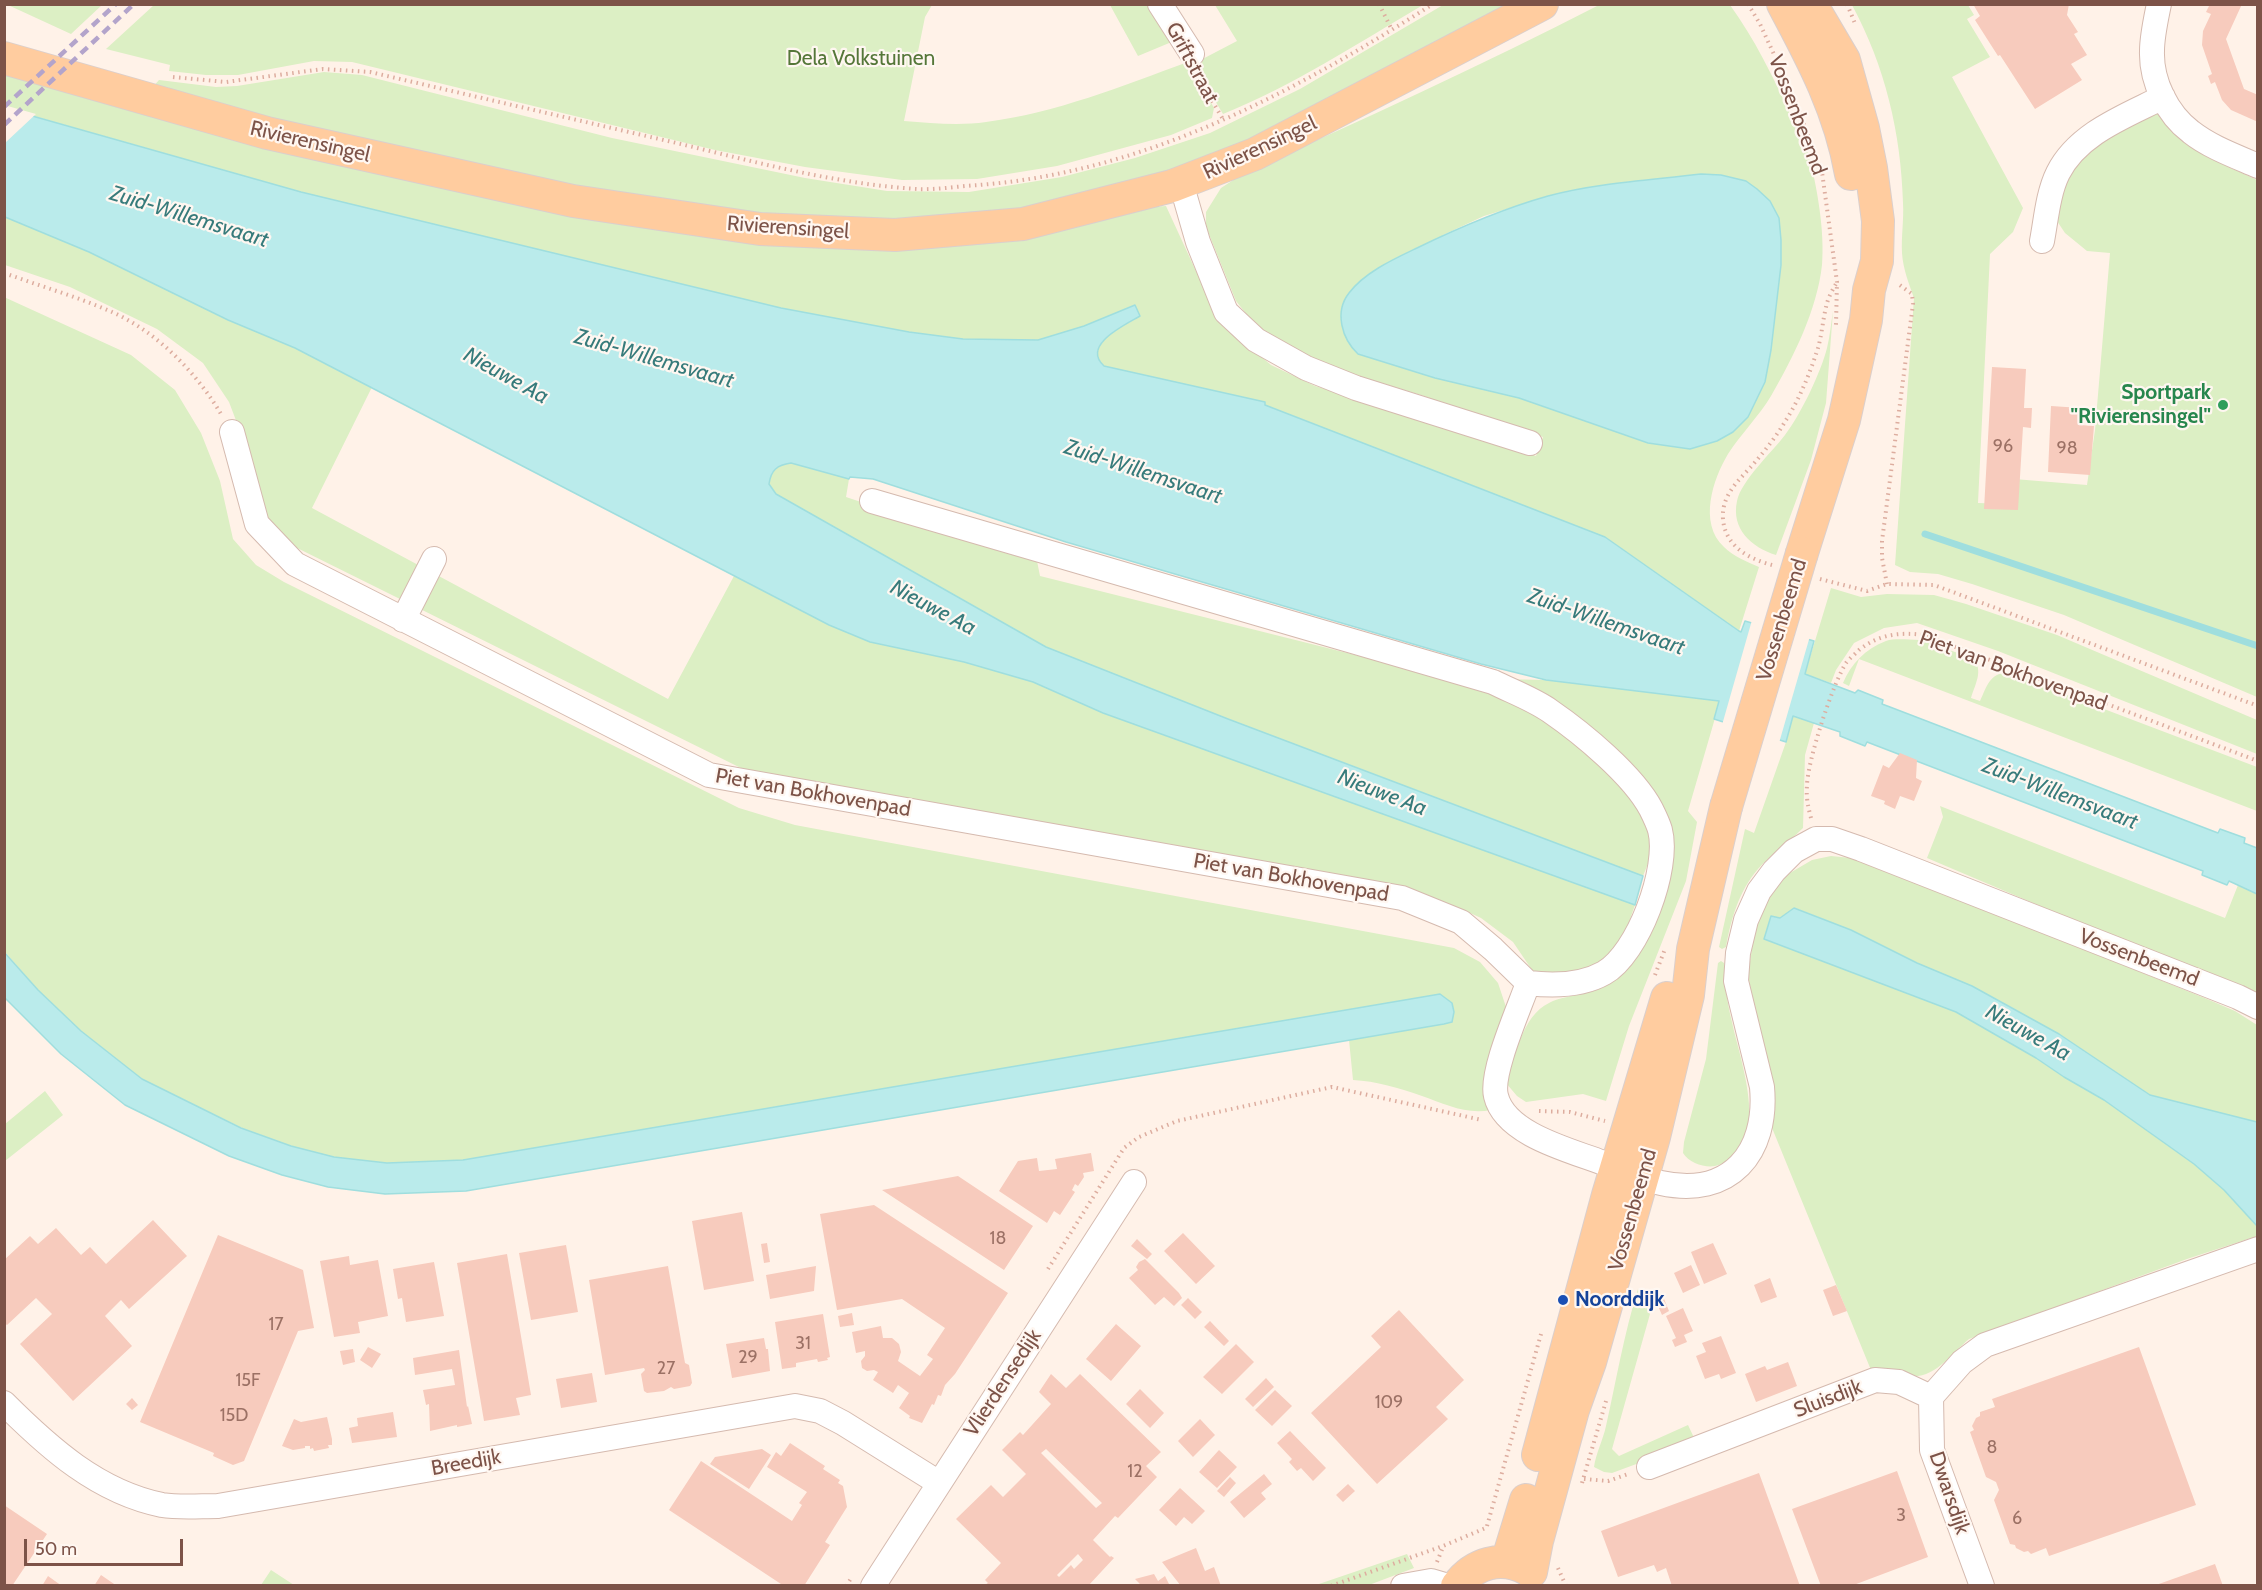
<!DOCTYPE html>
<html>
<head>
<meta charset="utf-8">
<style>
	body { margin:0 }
	#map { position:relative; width:2262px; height:1590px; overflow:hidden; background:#fff2e8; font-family:Cabin,sans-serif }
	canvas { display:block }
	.frame { position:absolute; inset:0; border:6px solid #7d5348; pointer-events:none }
	.scale { position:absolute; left:24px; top:1539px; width:159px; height:27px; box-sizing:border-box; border:3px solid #7d5348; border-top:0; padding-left:8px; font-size:18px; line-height:21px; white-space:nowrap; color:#7d5348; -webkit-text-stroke:4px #fff7f1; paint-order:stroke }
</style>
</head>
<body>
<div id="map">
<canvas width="2262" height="1590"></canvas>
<div class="frame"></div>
<div class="scale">50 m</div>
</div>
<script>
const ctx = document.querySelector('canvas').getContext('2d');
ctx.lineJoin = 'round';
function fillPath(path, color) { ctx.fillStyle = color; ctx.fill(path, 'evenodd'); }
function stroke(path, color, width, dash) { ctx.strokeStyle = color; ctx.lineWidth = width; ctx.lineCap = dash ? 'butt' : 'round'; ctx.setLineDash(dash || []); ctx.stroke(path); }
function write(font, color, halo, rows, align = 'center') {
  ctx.font = font + ' Cabin,sans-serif'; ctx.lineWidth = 4.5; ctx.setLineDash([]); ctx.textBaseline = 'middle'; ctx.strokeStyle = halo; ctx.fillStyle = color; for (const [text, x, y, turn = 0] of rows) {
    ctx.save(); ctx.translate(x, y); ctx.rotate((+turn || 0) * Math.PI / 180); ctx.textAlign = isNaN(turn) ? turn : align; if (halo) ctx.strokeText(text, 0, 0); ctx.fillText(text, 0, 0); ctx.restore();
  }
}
const green = new Path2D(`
	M8,5L102,4V5L71,34Z
	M154,5H932L925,17L904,121C931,123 959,126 986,122C1056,113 1122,86 1188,62L1214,108L1212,118L1171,135L1057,166L977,179L902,180L805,167L715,150L352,62L314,61L238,75H206L169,71L170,65L106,49Z
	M1110,5H1152L1174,41L1138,56Z
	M1215,5H1423C1358,43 1293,86 1223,114L1193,64L1237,41Z
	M1443,5H1524L1263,134L1186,167L1051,204L981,214L919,220L864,221L741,213L615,194L348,137L151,89L159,80L216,87L237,86L324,72L362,75L612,138L805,178L887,191L969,192L1062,177L1135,158L1210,133L1300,89Z
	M1599,5H1730C1754,38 1774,78 1791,116C1797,128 1804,140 1808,153C1817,185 1825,232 1822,265C1817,310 1794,356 1771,396C1759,416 1741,434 1728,454C1713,479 1698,523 1724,547C1733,556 1747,562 1759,567L1739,631L1605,537L1265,405V402L1104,366C1081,345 1125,325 1140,316L1084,326L1038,340L963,339L909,332L781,308L301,192L5,108L4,75L136,110L736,238L1166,206L1219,321L1271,365L1315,386L1506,443L1536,456L1543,437L1453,407L1424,396L1316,363L1259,330L1236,301L1206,227V212L1221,188L1241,175C1361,120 1481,66 1599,5ZM1629,182H1637L1781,265L1771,350L1765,382L1648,443L1519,398L1435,378L1358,354C1347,343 1343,333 1341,318L1443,235L1484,216L1549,196Z
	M1852,5H1968L1974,15L1967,19L1990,57L1952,77L2023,208L2013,232L1990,254L1978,503L2010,504L2014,479L2087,485L2095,430L2110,253L2087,251L2065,233L2049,209L2070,160L2154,105L2189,144L2207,157L2257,180V697L2064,615L1972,584L1938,574L1910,572L1895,565L1914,298C1909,284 1903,269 1902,253C1901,237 1904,220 1903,203C1901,133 1885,66 1852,5Z
	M5,217L89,252L228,320L295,348L372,387L312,508L668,699L734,576L829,625L870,642L964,662L1033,682L1103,713L1635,905L1621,945L1603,963L1551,978L1532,970L1513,942L1481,918L1457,907L757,776L283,541L262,526L248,452L229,402L203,363L157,329L70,287L5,265Z
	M4,297L131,355L175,390L201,433L220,481L233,539L256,565L284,582L739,808L795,825L1454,948L1480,962L1498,983L1506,1007L1486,1071L1484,1091L1491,1110C1466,1115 1445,1104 1422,1096C1399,1088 1376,1081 1353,1080L1349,1040L1451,1022L1454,1012L1452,1003L1440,994L463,1160L387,1163L334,1157L291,1146L242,1128L142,1079L81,1031L38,990L5,952Z
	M1833,311L1826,403L1811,460L1776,555C1751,547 1731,529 1737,501C1741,481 1772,452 1785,435C1801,414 1821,372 1827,348C1830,336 1831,323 1833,311Z
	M791,463L849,479L846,497L1037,561L1040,576L1495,690L1544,715L1631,792L1650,831L1653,851L1643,876L1228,719L1046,647L776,494L769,484C771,470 777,465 791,463Z
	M1831,588L1861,597L1887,594L1934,595L1966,604L2057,635L2257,720V754L1998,651L1917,623L1884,628L1854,643L1836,670L1831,683L1805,674Z
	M1919,640L1973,658C1984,671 1975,684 1971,698L1980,701C1987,686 1990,672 2009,673L2257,767V811L1859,659L1849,686L1843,683C1851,664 1865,649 1886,641C1895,638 1909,640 1919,640Z
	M1500,679L1546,680L1720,701L1688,811L1697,822L1686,881L1629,1026L1606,1101L1583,1094L1526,1102L1517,1096L1506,1083C1515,1057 1522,1016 1549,1003C1559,997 1573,997 1584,992C1601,985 1621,965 1636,954L1659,804Z
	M1792,716L1814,723L1805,755L1803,828C1789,842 1771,854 1758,869C1739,891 1731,919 1726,947L1722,949L1719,947L1745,829L1754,833L1786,742Z
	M1940,806L2225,918L2238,885L2257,894V998L1927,858L1943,817Z
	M1831,856L1861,859L2207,999L2235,1011L2257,1025V1122L2150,1095L2059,1034L1972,986L1917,963L1851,930L1795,908L1780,918L1764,939L1956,1012L2036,1058L2064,1077L2104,1100L2194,1164L2224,1190L2252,1220L2257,1226V1236L2187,1259L1969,1339C1952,1353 1935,1379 1910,1376C1890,1373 1895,1367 1873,1375L1770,1123L1763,1051L1748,975L1756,922L1778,880L1812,860Z
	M1721,961L1724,963C1725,983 1727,1003 1732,1022C1740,1061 1775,1151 1715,1166C1705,1168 1689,1163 1683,1153L1684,1142L1706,1059L1718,963Z
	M45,1091L63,1115L5,1161V1124Z
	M1638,1289L1650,1314L1612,1449L1619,1456L1688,1425L1696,1442L1612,1473L1604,1472L1594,1467C1596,1453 1603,1440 1606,1426C1616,1381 1624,1334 1638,1289Z
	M1407,1554L1414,1568L1369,1585H1316Z
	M271,1570L294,1585H261Z`);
const water = new Path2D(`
	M4,108L301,192L781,308L909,332L963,339L1038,340L1084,326L1135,305L1140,316C1125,325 1081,345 1104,366L1265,402V405L1605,537L1739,631L1741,632L1745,621L1814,641L1805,674L1855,693L1858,690L1883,700L1882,704L1890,707L2218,833L2220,829L2245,838L2244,843L2257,848V894L2229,881L2227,885L2202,875L2203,871L1893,752L1867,742L1865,746L1840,736V732L1793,716L1786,742L1714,719L1719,701L1546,680L1481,664L1066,542L873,479L850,477L849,479L791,463C777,465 771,470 769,484L776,494L1046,647L1228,719L1643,876L1635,905L1103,713L1033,682L964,662L870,642L829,625L295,348L228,320L89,252L5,217Z
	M1701,174L1721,175L1746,181L1757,189L1770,201L1779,218L1781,240V265L1771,350L1765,382L1748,417L1733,432L1717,441L1690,449L1648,443L1519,398L1435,378L1358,354C1342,339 1334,312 1349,293C1365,272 1394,259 1417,248C1460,227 1502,209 1548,196C1596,183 1652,180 1701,174Z
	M1794,908L1851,930L1917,963L1972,986L2059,1034L2150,1095L2257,1122V1226L2224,1190L2194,1164L2104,1100L2064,1077L2036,1058L1956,1012L1764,939L1771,916L1780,918Z
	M4,952L38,990L81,1031L142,1079L241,1128L291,1146L334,1157L387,1163L463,1160L1440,994L1452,1003L1454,1012L1452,1022L1444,1024L466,1191L385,1194L328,1187L282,1175L229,1156L125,1105L61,1054L5,998Z`);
const pier = new Path2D(`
	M4,105L36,114L5,143H4Z
	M1752,620L1810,636L1779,743L1722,725Z`);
const stream = new Path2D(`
	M1925,534L2258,646`);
const building = new Path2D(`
	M1973,4H2069L2067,15L2078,32L2074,34L2087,55L2071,64L2082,80L2035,109L2000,55L1998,56L1975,20L1980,16Z
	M2210,4H2242L2226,39L2244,89L2258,95V122L2231,110L2222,100L2215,82L2211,84L2208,76L2212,74L2202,45L2203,31L2211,14L2206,12Z
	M1992,367L2026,369L2024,408H2032L2031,428L2023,427L2018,510L1984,509Z
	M2051,406L2081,408L2080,425L2094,426L2090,475L2048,472Z
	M1900,753L1917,760L1916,778L1922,781L1914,801L1900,796L1895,809L1884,804L1885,801L1871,796L1883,765L1889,768Z
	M1091,1153L1094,1171L1083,1173L1084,1177L1078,1186L1075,1184L1072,1190L1075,1192L1060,1215L1054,1211L1047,1223L999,1191L1018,1161L1037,1158L1039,1171L1057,1169L1055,1159Z
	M958,1176L1033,1226L1004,1270L882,1190Z
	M874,1205L1008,1293L955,1374L945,1385L941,1396L938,1395L934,1405L932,1404L922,1423L909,1418L910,1416L899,1408L909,1393L898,1385L893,1393L873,1380L878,1372L874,1370L867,1371L862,1368L861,1361L865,1356V1351L856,1353L852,1332L881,1326L883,1338H892L899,1344L901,1352L898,1361L920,1376L933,1359L927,1355L945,1328L902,1299L837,1310L820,1214Z
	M742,1212L754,1281L704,1290L692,1221Z
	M153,1220L187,1256L129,1309L121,1300L105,1316L132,1346L73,1401L20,1344L52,1314L36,1298L7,1325L4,1323V1260L30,1236L38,1244L56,1228L81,1255L90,1247L106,1264Z
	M1183,1233L1215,1266L1196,1284L1164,1251Z
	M218,1235L303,1270L314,1328L298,1331L244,1461L233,1465L213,1456L214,1453L140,1422Z
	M1137,1239L1152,1254L1147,1259L1131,1246Z
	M767,1243L770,1262L764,1263L761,1244Z
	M1713,1243L1727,1274L1704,1284L1691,1252Z
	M566,1245L578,1312L531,1320L519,1253Z
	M507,1254L531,1395L516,1398L520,1415L484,1421L457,1263Z
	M349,1256L350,1265L378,1260L388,1316L358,1322L360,1333L334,1337L320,1261Z
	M1145,1259L1179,1293L1182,1298L1174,1306L1164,1297L1155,1305L1129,1278L1138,1270L1136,1267L1139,1262Z
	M434,1262L444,1316L406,1322L402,1298L398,1299L393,1269Z
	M1691,1265L1700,1285L1683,1293L1674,1273Z
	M668,1266L685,1363L689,1365L692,1383L690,1386L674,1389L671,1387L664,1391L647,1393L644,1391L641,1374L645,1370L644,1368L605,1375L589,1280Z
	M816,1266L814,1291L770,1299L766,1275Z
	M1770,1278L1777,1297L1761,1303L1754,1285Z
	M1836,1285L1847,1311L1833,1316L1823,1290Z
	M1662,1294L1669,1311L1662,1315L1654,1297Z
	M1188,1298L1202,1312L1195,1319L1181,1305Z
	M1683,1308L1693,1331L1684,1335L1687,1342L1675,1347L1672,1340L1676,1338L1666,1316Z
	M1399,1310L1464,1380L1436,1407L1448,1419L1377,1484L1311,1413L1381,1347L1371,1336Z
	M852,1313L854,1325L840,1327L838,1316Z
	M823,1314L830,1357L827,1358L828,1360L818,1362L817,1359L796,1363V1367L782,1369L775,1322Z
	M1210,1321L1229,1341L1224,1346L1204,1327Z
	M1116,1324L1141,1346L1111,1381L1086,1359Z
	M1721,1336L1736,1373L1721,1379L1719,1374L1705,1379L1696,1356L1706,1352L1702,1343Z
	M764,1338L766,1349H768L770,1371L732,1378L726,1344Z
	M1236,1344L1254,1362L1222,1394L1203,1377Z
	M368,1347L381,1354L372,1368L360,1360Z
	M2139,1347L2196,1505L2049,1556L2046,1548L2031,1554L2028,1551L2024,1552L2016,1548L2015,1545L2010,1544L1994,1500L1999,1490L1996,1482L1986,1477L1970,1432L1974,1430L1972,1426L1976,1418L1980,1416V1412L1995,1407L1992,1399Z
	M353,1349L355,1362L343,1365L340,1351Z
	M459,1350L467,1407L468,1406L472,1424L457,1427V1425L430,1431L429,1404L426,1405L423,1390L455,1385L452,1369L415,1375L413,1358Z
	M1788,1362L1797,1386L1756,1402L1745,1374L1765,1366L1767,1370Z
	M592,1373L597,1402L561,1408L556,1379Z
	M1051,1374L1066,1388L1080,1374L1161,1452L1146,1466L1157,1477L1118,1518L1115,1516L1093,1540L1110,1557L1111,1556L1114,1558L1088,1586H983L988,1583L985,1580L1001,1563L956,1519L991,1485L1003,1497L1026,1474L1002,1450L1020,1432L1023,1435L1051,1404L1039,1392ZM1046,1449L1102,1503L1096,1508L1041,1453ZM1078,1554L1083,1560L1074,1569L1071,1565L1059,1577L1057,1575Z
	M1266,1378L1274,1387L1253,1407L1245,1399Z
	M1140,1389L1164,1413L1150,1428L1126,1404Z
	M1275,1390L1292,1406L1272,1426L1255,1410Z
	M132,1398L138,1405L132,1410L126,1404Z
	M393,1412L397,1437L352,1443L349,1428L358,1426L357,1418Z
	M327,1417L332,1439V1445H328L329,1448L314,1451L313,1448L310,1449V1446H305V1448L293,1450L282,1446L294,1419L301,1422Z
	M1200,1419L1215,1435L1193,1457L1178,1441Z
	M1290,1431L1326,1468L1313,1481L1301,1468L1297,1471L1289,1462L1292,1459L1277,1443Z
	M790,1443L825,1466L823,1469L840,1480L838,1483L843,1486L847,1507L825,1542L830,1545L804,1586H784L669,1510L701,1461L792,1521L802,1505L799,1503L807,1492L767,1467L776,1452L781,1456Z
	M762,1449L771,1455L749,1489L710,1464L715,1457Z
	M1219,1450L1237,1467L1217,1488L1199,1472Z
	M1897,1471L1928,1557L1851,1586H1821L1792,1509Z
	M1759,1473L1800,1586H1672L1666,1568L1657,1572L1654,1565L1618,1577L1601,1531Z
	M1264,1474L1272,1484L1261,1493L1266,1499L1244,1518L1230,1502Z
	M1230,1477L1236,1483L1224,1497L1217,1491Z
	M1348,1484L1355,1491L1343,1502L1336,1495Z
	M1180,1488L1205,1511L1192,1524L1184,1517L1176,1526L1159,1510Z
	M4,1505L47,1534L12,1586H4Z
	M1196,1548L1205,1571L1214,1567L1221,1586H1199L1198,1584L1181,1586L1162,1562Z
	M2215,1564L2223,1586H2156V1585Z
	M1154,1574L1158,1581L1165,1576L1170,1586H1142L1135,1579Z
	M101,1575L117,1586H94Z
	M48,1576L62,1586H42Z`);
const path = new Path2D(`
	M1379,4L1392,30
	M1748,4L1760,24L1794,98L1822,172L1837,282L1836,325
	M1847,4L1856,26
	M1197,75L1224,121
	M173,77L226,82L323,69L370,72C473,96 577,120 681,144C759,163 837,184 917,189C937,190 959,186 979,185C1145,172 1295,92 1433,4
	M4,273C40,286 78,297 112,312C157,332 196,372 221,414
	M1772,565C1749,559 1725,546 1723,519C1721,493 1742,478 1756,461C1767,448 1778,434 1786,420C1800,398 1810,373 1818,348C1822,334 1823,318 1827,303C1829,296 1833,289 1837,282
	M1820,579L1867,591L1887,584L1934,585L2258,706
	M1887,584L1882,558V541L1913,304L1912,294L1897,283
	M1811,818C1808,807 1806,797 1807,786C1807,762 1833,683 1846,663C1849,659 1855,654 1859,650C1879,634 1900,632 1924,635L2258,761
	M1655,975L1665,949
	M1539,1111L1570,1112L1605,1121
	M1048,1269L1124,1148L1139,1137L1177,1121L1332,1087L1482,1120
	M1584,1479L1608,1481L1628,1474
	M1582,1483L1606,1401
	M1487,1526L1541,1334
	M1437,1562L1443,1547
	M1558,1568L1566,1586
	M846,1586L852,1577
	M1331,1586L1443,1546L1488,1527`);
const minor = new Path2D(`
	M1160,4L1192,54
	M2159,4C2156,19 2152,36 2152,51C2151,81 2167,114 2191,132C2210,147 2235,156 2258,166
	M1181,183L1198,242L1226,312L1256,340L1306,368L1356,388L1530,443
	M2042,241C2046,220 2048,193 2058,173C2078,133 2126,116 2163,97
	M232,432L257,524L295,564L709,775L1402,898L1461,922L1493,949L1528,983
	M872,501L1493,682C1511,691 1533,699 1550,711C1582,733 1633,775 1651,809C1654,815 1658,823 1660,830C1670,868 1638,954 1604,973C1581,986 1553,986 1528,983
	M403,620L434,559
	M1528,983C1519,1009 1490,1073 1496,1096C1505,1134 1569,1150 1601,1162C1620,1169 1641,1179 1661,1183C1730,1198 1768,1153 1762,1087L1736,981L1738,953L1746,920L1759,891L1774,871L1794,851L1816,839H1832L1861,849L2238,997L2258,1007
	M1931,1397L1932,1450L1982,1586
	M4,1403C49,1448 98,1492 162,1505C180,1508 200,1506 218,1506L795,1406L820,1411L843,1423L939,1483
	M1649,1467L1875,1380L1899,1382L1931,1397L1962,1362L1985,1345L2258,1249
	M873,1586L1134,1182
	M1403,1586L1431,1581L1448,1586`);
const major = new Path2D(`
	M1783,4C1813,60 1840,111 1851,174
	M4,58L267,133L573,201L760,229L895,235L1023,224L1172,186L1255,154L1542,4
	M1802,553L1844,420L1866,320L1869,290L1877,261L1878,221L1871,168L1863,128L1844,60L1811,4
	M1538,1455L1608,1195L1667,998
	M1507,1562L1526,1500
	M1531,1572L1537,1541L1573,1410L1590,1362L1654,1137L1688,995L1693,949L1726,807
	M1457,1586C1474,1563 1501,1555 1527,1569`);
const rail = new Path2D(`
	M4,107L116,4
	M4,125L134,4`);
const majorBridge = new Path2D(`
	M1726,807L1802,553`);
const markers = [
	[2223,405,6,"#2e9e5b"],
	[1563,1300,6,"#1a4fb4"]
];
const numberNames = [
	["96",2003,447],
	["98",2067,449],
	["18",998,1239],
	["17",276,1325],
	["31",803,1344],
	["29",748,1358],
	["27",666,1369],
	["15F",248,1381],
	["109",1389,1403],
	["15D",234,1416],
	["8",1992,1448],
	["12",1135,1472],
	["3",1901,1516],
	["6",2017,1519]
];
const parkNames = [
	["Dela Volkstuinen",861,59]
];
const streetNames = [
	["Griftstraat",1192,63,62],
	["Vossenbeemd",1797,115,69],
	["Rivierensingel",310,142,13],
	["Rivierensingel",1260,148,-25],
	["Rivierensingel",788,228,4],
	["Vossenbeemd",1782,620,-73],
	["Piet van Bokhovenpad",2013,671,20],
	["Piet van Bokhovenpad",813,793,10],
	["Piet van Bokhovenpad",1291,878,10],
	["Vossenbeemd",2139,958,21],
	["Vossenbeemd",1633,1210,-74],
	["Vlierdensedijk",1003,1383,-57],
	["Sluisdijk",1828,1399,-21],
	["Breedijk",466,1463,-10],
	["Dwarsdijk",1949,1493,71]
];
const leisureNames = [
	["Sportpark",2211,393],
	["\"Rivierensingel\"",2211,417]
];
const transitNames = [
	["Noorddijk",1575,1300]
];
const waterNames = [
	["Zuid-Willemsvaart",189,217,17],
	["Zuid-Willemsvaart",654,359,16],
	["Nieuwe Aa",506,376,29],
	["Zuid-Willemsvaart",1143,472,18],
	["Nieuwe Aa",933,608,28],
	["Zuid-Willemsvaart",1606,622,19],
	["Nieuwe Aa",1382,793,21],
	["Zuid-Willemsvaart",2060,794,21],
	["Nieuwe Aa",2028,1033,29]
];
fillPath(green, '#dcefc4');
fillPath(water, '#baebeb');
stroke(water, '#9fdede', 1.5);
fillPath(pier, '#fff2e8');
stroke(stream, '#9fdede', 7);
fillPath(building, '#f7cbbd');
stroke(minor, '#d5baaf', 26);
stroke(major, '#dbcfcc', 34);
stroke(path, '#ddad9f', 4, [1.5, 4.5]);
stroke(minor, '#fff', 24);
stroke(major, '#ffcc9f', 32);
stroke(rail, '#b3a4cb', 4.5, [9, 6]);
stroke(majorBridge, '#dbcfcc', 34, []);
stroke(majorBridge, '#ffcc9f', 32);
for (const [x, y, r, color] of markers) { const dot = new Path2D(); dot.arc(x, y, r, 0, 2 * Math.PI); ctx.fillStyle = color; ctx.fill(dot); stroke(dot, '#fff7f1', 2); }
write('18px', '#9c7165', null, numberNames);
write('21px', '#557739', '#fff7f1', parkNames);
write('21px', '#7d5348', '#fff7f1', streetNames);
write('bold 21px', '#27864d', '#fff7f1', leisureNames, 'right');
write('bold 21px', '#164399', '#fff7f1', transitNames, 'left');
write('italic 22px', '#377b7b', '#fff7f1', waterNames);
</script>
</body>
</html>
